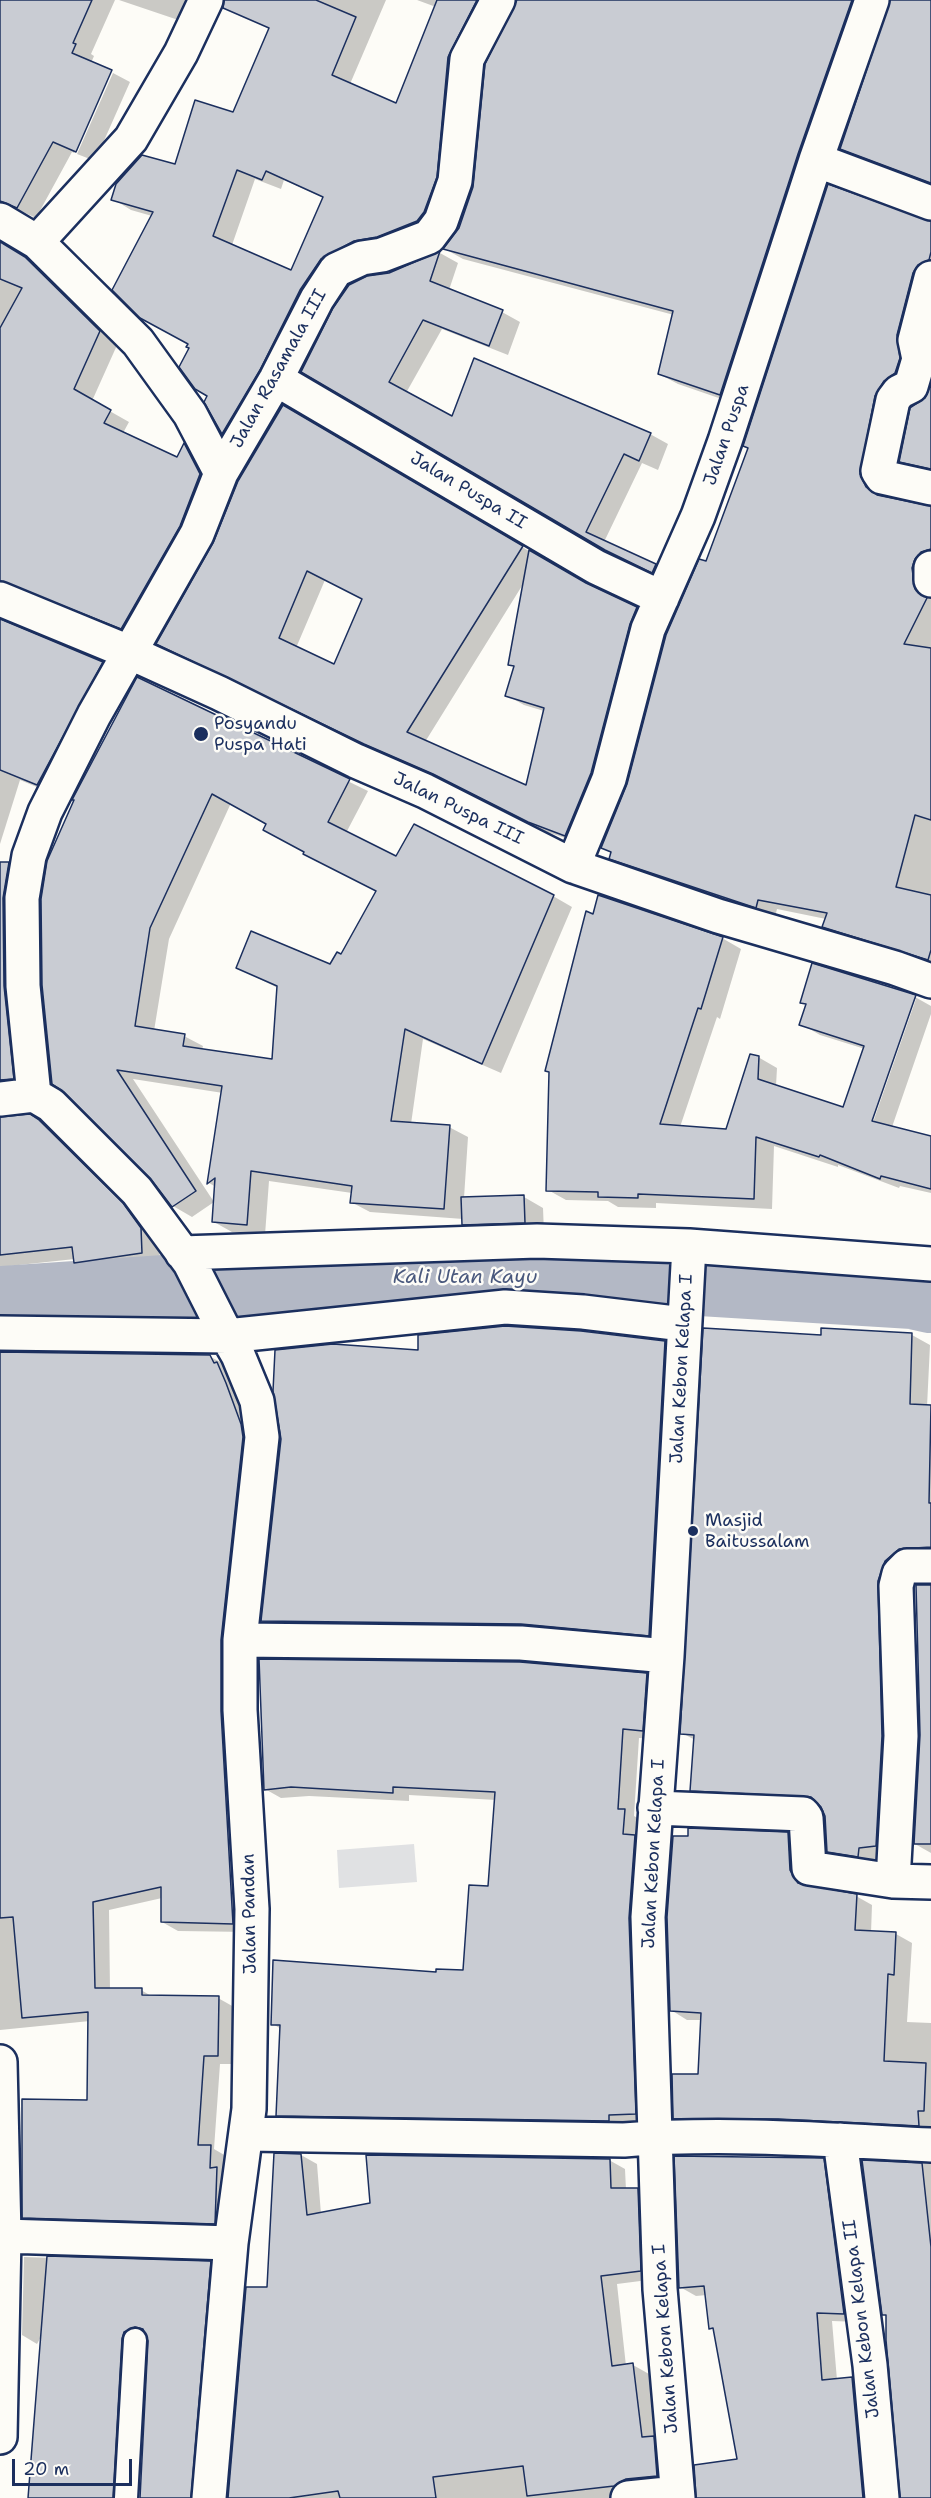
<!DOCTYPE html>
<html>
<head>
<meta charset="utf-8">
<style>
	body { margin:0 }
	#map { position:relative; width:931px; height:2498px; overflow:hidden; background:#fdfcf7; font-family:"Shantell Sans",sans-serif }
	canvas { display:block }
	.scale { position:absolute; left:12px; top:2459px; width:120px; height:27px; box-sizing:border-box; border:3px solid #1b2f5e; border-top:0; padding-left:8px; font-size:18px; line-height:21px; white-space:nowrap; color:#1b2f5e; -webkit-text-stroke:4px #fdfcf7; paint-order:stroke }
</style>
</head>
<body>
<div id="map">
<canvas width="931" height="2498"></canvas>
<div class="scale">20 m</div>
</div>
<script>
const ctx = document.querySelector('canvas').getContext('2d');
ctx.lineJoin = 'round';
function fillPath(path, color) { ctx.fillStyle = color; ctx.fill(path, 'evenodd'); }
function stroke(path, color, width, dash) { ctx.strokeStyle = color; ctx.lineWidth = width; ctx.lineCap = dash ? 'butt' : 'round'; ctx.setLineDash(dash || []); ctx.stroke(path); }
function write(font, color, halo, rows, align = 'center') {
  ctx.font = font + ' "Shantell Sans",sans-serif'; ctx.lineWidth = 5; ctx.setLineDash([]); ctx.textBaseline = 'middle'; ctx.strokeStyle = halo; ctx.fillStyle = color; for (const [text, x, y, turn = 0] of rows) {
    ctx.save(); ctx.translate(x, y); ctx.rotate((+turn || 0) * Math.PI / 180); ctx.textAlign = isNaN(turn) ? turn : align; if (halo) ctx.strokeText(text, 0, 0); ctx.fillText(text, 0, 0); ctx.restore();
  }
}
const green = new Path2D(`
	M414,1844L417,1882L339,1888L337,1850Z`);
const shadow = new Path2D(`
	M0,0H115L91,54L94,56L91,63L110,71L74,153L72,152L36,218L21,211L10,213L0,229Z
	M119,0H205L196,26Z
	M263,0H386L350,84L397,105L436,7L417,0H501L468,62L443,223L339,269L241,444L223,433L206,402L209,395L191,348L152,216L131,210L113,199L176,166L234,114L270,29L254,20ZM255,179L281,189L284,180L324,198L291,272L232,245Z
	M518,0H876L739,405L678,384L659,374L674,315L463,259L445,249L460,228L474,187Z
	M892,0H931V185L860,159L842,148Z
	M113,73L130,82L95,161L77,154Z
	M931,223V284L881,494L886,499L931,508V963L843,937L824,926L826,919L777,909L775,917L629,868L611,858L612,853L602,848L629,784L707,563Z
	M0,233L2,241L9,248L44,269L118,343L92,401L129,422L123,433L178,459L184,445L202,455L218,486L140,638L27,591L18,590L0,609Z
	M440,253L458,263L449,290L502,312L520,322L508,355L442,329L406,393L453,418L650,434L668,444L658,470L642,463L604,542L673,576L671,582L625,560L303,371L389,274Z
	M931,389V475L901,461Z
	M283,407L587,585L654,618L583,844L547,832L453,784L383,753L175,653L215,544ZM325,580L364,600L335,666L296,648ZM525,581L510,664L515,667L506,695L524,705L544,711L527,788L425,742Z
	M0,614L3,622L102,663L120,674L56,795L20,780L0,844Z
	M138,679L368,791L346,833L396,858L553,896L572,907L501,1073L423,1039L411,1124L449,1127L468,1137L464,1198L524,1197L543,1208L544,1233L483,1235L463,1224V1219L370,1212L351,1202L352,1193L269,1181L265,1235L232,1232L214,1222L216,1187L209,1183L223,1093L133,1079L214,1202L192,1217L173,1206L152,1177L65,1091ZM231,803L268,824L306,852L378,892L341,956L331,966L237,968L278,988L274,1061L202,1050L203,1046L184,1036L154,1031L169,939Z
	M0,864H8L27,874L31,1089L0,1110Z
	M594,916L722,938L741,949L720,1019L717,1017L680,1127L727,1130L758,1057L777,1068L776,1086L844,1109L865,1049L820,1035L801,1024L807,1005L802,1002L915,997L931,1006V1014L892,1127L931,1137V1193L900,1186L899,1188L838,1165V1167L774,1146L772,1209L656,1203V1208L618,1207L608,1201L566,1200L548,1190ZM913,999H916L871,1128L868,1127Z
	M0,1114L1,1117L30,1116L58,1132L141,1216L159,1240L160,1263L94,1273L75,1262V1259L0,1267Z
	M912,1335L930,1345L927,1407H931V1558L903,1571L894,1855L876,1858V1866L846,1861L828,1851L826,1816L822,1806L710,1800L692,1790L695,1740L682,1733L822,1337Z
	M665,1342L678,1350L663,1642L276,1628L262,1621L419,1352Z
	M0,1353L209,1356L226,1365L257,1434L248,1932L178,1931L162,1922V1898L109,1910L110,1990H141L153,1997L218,1998L234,2007V2064H220L214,2149L226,2156L230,2232L40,2226L24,2217L21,2100L89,2102L90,2021L0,2030Z
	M931,1585V1853L915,1844L921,1735L917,1586Z
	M646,1675L663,1684L659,1739L639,1738L634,1816L641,1820L651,2123L293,2124L277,2115L281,2029L273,2024L464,1972L489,1888L496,1800L409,1795V1801L309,1796L281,1798L265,1789Z
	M788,1834L804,1843L806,1880L810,1887L856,1896L872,1905L871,1933L896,1934L912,1943L907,2022L931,2023V2134L691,2127L675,2118L699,2075L702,2020H687L671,2010Z
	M301,2155L317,2164L321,2214L609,2160L625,2169L626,2190H638L654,2199L656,2279L617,2284L626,2366L633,2365L649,2374L656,2439L673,2485L628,2498H229L269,2289Z
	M823,2160L839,2169L860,2322L832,2321L837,2380L852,2378L868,2387L878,2498H698L739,2460L715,2330L711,2328L707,2295L696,2296L680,2287Z
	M863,2162L931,2163V2498H902L887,2316L884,2314Z
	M24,2257L210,2263L226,2272L207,2498H141L149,2336L145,2337L129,2498H29L43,2333L37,2344L22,2335Z`);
const river = new Path2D(`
	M0,1302L341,1279L652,1277L913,1293L931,1297`);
const building = new Path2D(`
	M0,0H92L73,43L76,44L72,53L112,70L76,152L53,142L17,208L0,201Z
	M224,0H316L356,17L332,75L396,103L437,0H477L448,57L437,177L424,212L417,221L377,237L354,241L321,259L300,290L260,370L222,434L204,402L207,396L195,389L179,367L189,348L186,347L188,344L140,318L112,290L153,212L111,200L116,184L142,155L175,164L195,100L233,112L269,28L223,8ZM237,170L262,180L266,171L323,197L291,270L213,236Z
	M517,0H852L798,154L720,395L658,374L673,311L443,249L459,228L473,187L485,64Z
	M890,0H931V183L840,149Z
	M828,184L931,221V252L929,260L918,265L913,273L897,335L900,358L895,373L884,381L875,396L860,474L866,487L877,495L931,506V549L921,552L915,559L912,568L915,589L927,598L904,644L931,648V820L915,815L896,887L931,895V950L928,960L822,927L827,913L758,900L756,908L609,859L611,852L601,848L627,784L666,635L699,559L706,561L748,448L743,446Z
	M0,242L25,257L100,331L74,389L111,410L104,423L177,457L184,443L200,474L180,526L121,629L0,581V328L22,288L0,279Z
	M440,251L430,281L503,310L489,346L423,320L389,382L452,416L474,358L651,433L639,461L624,454L586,532L656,564L652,573L605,550L301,372L333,308L349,285L367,276L389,273Z
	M931,384V469L899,462L910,408L925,398Z
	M283,405L523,546L407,732L526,785L544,708L505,696L514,666L508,665L529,550L586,583L637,607L630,624L591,773L565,836L528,822L433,774L364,744L156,644L213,543L238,481ZM307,571L362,599L334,664L279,638Z
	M0,619L103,662L37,785L0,770Z
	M137,677L350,779L328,822L396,856L414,824L554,895L482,1064L405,1029L391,1121L450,1125L444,1209L350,1203L352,1186L251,1171L247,1225L212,1222L215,1178L207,1184L222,1086L117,1070L196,1191L172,1207L150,1178L64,1092L52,1084L42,985L41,899L47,861L74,800H72ZM212,794L266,824L263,830L304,852L303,854L376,891L341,954L337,952L330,964L251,931L236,968L277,986L272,1059L183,1046L185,1034L135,1026L150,928Z
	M0,862H9L3,898L4,986L14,1079L0,1080Z
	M598,895L723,937L701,1009L698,1008L660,1124L726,1129L750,1054L759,1056L758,1079L843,1107L864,1046L799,1025L806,1004L800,1003L812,963L916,995L872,1121L931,1136V1189L881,1176L880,1179L820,1155L819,1157L756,1137L754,1199L638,1194V1198L598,1197V1192L546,1191L549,1072L545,1071L586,911L593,914Z
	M30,1114L39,1120L123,1203L141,1228L142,1253L74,1263L72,1247L0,1255V1117Z
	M524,1195L525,1223L462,1225L461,1197Z
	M505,1326L581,1331L665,1341L649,1636L521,1624L261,1621L281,1439L273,1391L275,1350L333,1344L418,1350V1335Z
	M703,1328L821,1335V1328L912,1333L910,1404L931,1405L929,1503H931V1547L899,1549L885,1561L878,1581L882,1736L876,1846L859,1848L858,1857L827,1852L825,1816L821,1807L811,1797L690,1791L694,1735L680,1734Z
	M0,1352L210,1355L214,1363L217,1362L226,1383L241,1424L243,1437L221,1640V1711L233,1924L161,1922V1887L93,1902L95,1988H142V1995L219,1996L218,2056H204L198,2145H211L210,2168L217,2167L215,2224L22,2218V2099L87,2100L88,2012L22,2018L13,1917L0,1918Z
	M916,1585H931V1844H914L920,1735Z
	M259,1659L520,1662L647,1673L643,1731L623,1729L618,1809H625L623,1834L635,1835L629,1918L636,2114L609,2115V2121L276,2116L280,2025H271L273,1960L436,1972V1969L463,1970L469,1885L488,1886L495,1792L393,1787V1793L291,1787L264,1790Z
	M688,1828L788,1832L790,1870L798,1883L857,1894L855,1930L896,1932L894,1975L888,1974L884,2061L926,2063L924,2111H918L919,2126L778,2119H673L672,2074H698L701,2013L670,2011L667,1917L673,1836H688Z
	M274,2153L301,2154L307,2215L370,2203L366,2155L610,2159L611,2188H638L641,2271L601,2276L612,2366L633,2363L642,2437L654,2436L657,2476L626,2479L614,2486L527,2496L523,2466L433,2477L436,2498H340L338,2491L289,2498H228L246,2287H267Z
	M674,2156L824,2158L844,2314L817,2313L822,2380L852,2377L863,2498H696L694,2465L737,2459L713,2328L709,2329L704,2286L679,2288Z
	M862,2160L922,2163L931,2247V2498H900L886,2340V2315H882Z
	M47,2256L211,2261L191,2498H140L148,2341L143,2329L135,2327L124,2332L122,2339L113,2498H28Z`);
const service = new Path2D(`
	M126,2498L135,2340`);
const minor = new Path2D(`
	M816,160L931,203
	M0,220L37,242L138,342L190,414L221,473
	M37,242L131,139L181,53L206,0
	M931,278L915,340L919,359L911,386L899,392L893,400L878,471L882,477L931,488
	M276,379L596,567L662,598
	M931,568V580
	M0,599L131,653L219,693L356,761L425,791L573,866L718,916L895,968L931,981
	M573,866L609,779L648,629L698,516L725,441L816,160L872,0
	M34,1095L23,986L22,898L29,856L45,812L94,715L197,534L221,473L276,379L317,299L336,270L362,258L382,255L429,237L441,221L455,181L467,59L498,0
	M0,1099L34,1095L51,1105L137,1191L190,1263L225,1332
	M182,1253L537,1241L689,1246L931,1264
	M0,1333L227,1336L505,1307L583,1312L683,1324
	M240,1640L521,1643L667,1656
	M655,1808L803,1814L806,1818L809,1868L893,1881L931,1882
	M893,1881L901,1736L896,1586L899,1574L907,1566H931
	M0,2062L4,2236L0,2437
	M248,2134L624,2140C725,2132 830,2140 931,2145
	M840,2140L870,2365L882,2498
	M4,2236L231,2243
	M209,2498L231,2243L249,2109L252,1909L240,1710V1640L262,1437L257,1401L238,1355L227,1336
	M628,2498L677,2493
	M678,2498L660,2289L648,1917L667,1656L689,1246`);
const markers = [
	[201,734,8,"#1b2f5e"],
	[693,1531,6,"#1b2f5e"]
];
const streetNames = [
	["Jalan Rasamala III",279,369,-61],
	["Jalan Puspa",727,435,-71],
	["Jalan Puspa II",468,491,31],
	["Jalan Puspa III",458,809,26],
	["Jalan Kebon Kelapa I",682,1369,-87],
	["Jalan Kebon Kelapa I",654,1854,-87],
	["Jalan Pandan",250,1914,-91],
	["Jalan Kebon Kelapa II",862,2319,-97],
	["Jalan Kebon Kelapa I",666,2339,-94]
];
const poiNames = [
	["Posyandu",214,724],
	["Puspa Hati",214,745],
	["Masjid",705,1521],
	["Baitussalam",705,1542]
];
const waterNames = [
	["Kali Utan Kayu",465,1278]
];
fillPath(green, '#e0e1e3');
fillPath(shadow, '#0003');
stroke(river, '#b3b8c5', 72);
fillPath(building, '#c9ccd3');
stroke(building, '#1b2f5e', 1.5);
stroke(service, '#1b2f5e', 27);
stroke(minor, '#1b2f5e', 38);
stroke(service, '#fdfcf7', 22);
stroke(minor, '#fdfcf7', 33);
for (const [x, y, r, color] of markers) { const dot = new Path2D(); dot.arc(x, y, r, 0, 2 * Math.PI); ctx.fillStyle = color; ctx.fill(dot); stroke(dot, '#fdfcf7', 2); }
write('18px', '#1b2f5e', '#fdfcf7', streetNames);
write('18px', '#1b2f5e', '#fdfcf7', poiNames, 'left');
write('italic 20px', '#49587d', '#fdfcf7', waterNames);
</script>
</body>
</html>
